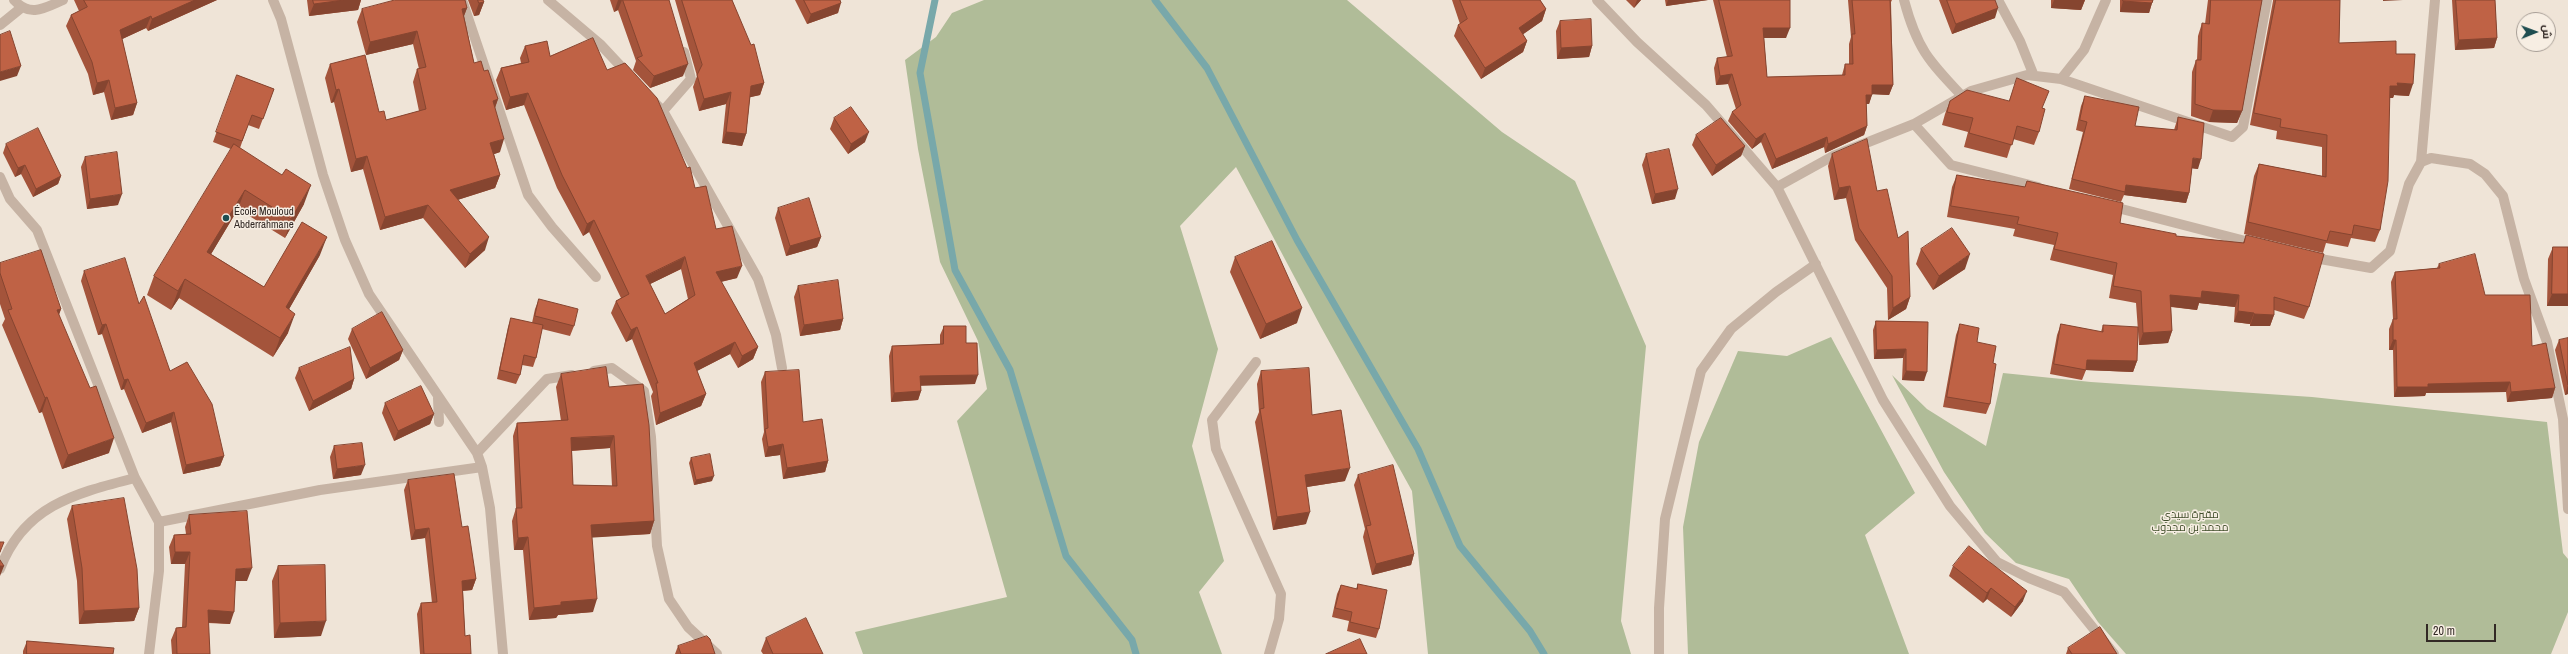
<!DOCTYPE html>
<html>
<head>
<meta charset="utf-8">
<style>
	body { margin:0 }
	#map { position:relative; width:2568px; height:654px; overflow:hidden; background:#efe4d7; font-family:"Archivo Narrow",Cairo,sans-serif }
	canvas { display:block }
	.north { position:absolute; left:2516px; top:12px; width:40px; height:40px; box-sizing:border-box; background:#f7eee3; border:1px solid #a89f97; border-radius:50%; rotate:89deg; font-size:11px; font-weight:700; line-height:16px; text-align:center; color:#322925 }
	.north::after { content:''; display:block; margin:auto; width:14px; height:18px; background:#1e4d50; clip-path:polygon(50% 0,100% 100%,50% 72%,0 100%) }
	.scale { position:absolute; left:2426px; top:624px; width:70px; height:18px; box-sizing:border-box; border:2px solid #322925; border-top:0; padding-left:5px; font-size:12px; line-height:14px; white-space:nowrap; color:#322925; -webkit-text-stroke:3px #f7eee3; paint-order:stroke }
</style>
</head>
<body>
<div id="map">
<canvas width="2568" height="654"></canvas>
<div class="north">ش</div>
<div class="scale">20 m</div>
</div>
<script>
const ctx = document.querySelector('canvas').getContext('2d');
ctx.lineJoin = 'round';
function fillPath(path, color) { ctx.fillStyle = color; ctx.fill(path, 'evenodd'); }
function stroke(path, color, width, dash) { ctx.strokeStyle = color; ctx.lineWidth = width; ctx.lineCap = dash ? 'butt' : 'round'; ctx.setLineDash(dash || []); ctx.stroke(path); }
function write(font, color, halo, rows, align = 'center') {
  ctx.font = font + ' "Archivo Narrow",Cairo,sans-serif'; ctx.lineWidth = 3; ctx.setLineDash([]); ctx.textBaseline = 'middle'; ctx.strokeStyle = halo; ctx.fillStyle = color; for (const [text, x, y, turn = 0] of rows) {
    ctx.save(); ctx.translate(x, y); ctx.rotate((+turn || 0) * Math.PI / 180); ctx.textAlign = isNaN(turn) ? turn : align; if (halo) ctx.strokeText(text, 0, 0); ctx.fillText(text, 0, 0); ctx.restore();
  }
}
const green = new Path2D(`
	M984,0H1347L1502,132L1575,181L1646,346L1621,621L1631,654H1428L1412,491L1321,327L1236,167L1180,226L1218,349L1192,446L1224,561L1199,592L1222,654H863L855,632L1007,597L957,421L987,389L978,341L940,262L918,149L905,60L936,37L952,13Z
	M1831,337L1915,493L1865,535L1909,654H1688L1683,527L1699,442L1738,351L1787,356Z
	M2003,373L2091,382L2312,397L2547,422L2563,553L2568,559V612L2551,654H2126L2098,622L2069,579L2016,563L1985,533L1944,472L1892,375L1927,409L1986,446Z`);
const stream = new Path2D(`
	M935,0L920,73L955,270L1010,370L1066,556L1132,640L1136,654
	M1155,0L1207,68L1297,240L1418,449L1460,546L1530,631L1544,654`);
const street = new Path2D(`
	M14,0C30,18 45,8 63,0
	M273,0L281,19L323,175L345,240L369,294L477,453L482,467L490,508L503,654
	M462,0L528,195L552,227L596,277
	M548,0L600,44L628,74
	M1597,0L1637,42L1706,105L1777,187L1883,400L1950,506L1997,562L2029,578L2064,592L2114,654
	M1904,0C1917,49 1929,61 1963,97
	M1998,0L2020,41L2034,76
	M0,25L21,8
	M2061,79L2084,50L2106,0
	M654,102L663,111L758,279L776,335L782,368
	M663,111L691,79L684,52
	M1914,124L1971,91L2027,75L2061,79L2232,137L2243,127L2267,0
	M2421,162L2435,0
	M0,177L10,199L37,230L135,478L159,522V571L149,654
	M1777,187L1833,156L1914,124L1951,165L2038,187
	M2110,206L2257,244
	M2309,257L2371,268L2390,251L2409,184L2421,162L2431,158L2470,164L2485,174L2503,196L2524,279L2547,342L2563,419L2568,509
	M1256,362L1212,420L1216,449L1281,594L1279,619L1269,654
	M594,371L612,368L644,391L651,437L657,546L669,599L688,627L717,654
	M438,398L439,422
	M477,453L547,379L572,375
	M159,522L320,490L482,467
	M0,569C24,505 77,493 135,478
	M1659,654V608L1665,519L1701,371L1731,329L1776,292L1816,264`);
const wall = new Path2D(`
	M74,0H217L148,31L146,28L122,39L137,103L133,115L111,120L104,92L93,95L88,74L66,26L71,15L79,11Z
	M307,0H361L358,10L309,16Z
	M468,0H483L484,2L479,15L474,16Z
	M610,0H669L683,76L650,88L633,70L636,61L618,10L614,12Z
	M675,0H732L764,83L760,95L750,97L746,134L742,146L722,143L726,104L699,111L693,87L697,76Z
	M795,0H840L838,13L807,24Z
	M1452,0H1540L1546,9L1542,21L1523,34L1527,41L1523,52L1481,79L1454,36L1458,25L1460,24Z
	M1626,0H1641L1634,8Z
	M1665,0H1708L1666,6Z
	M1713,0H1789L1786,38H1764L1767,77L1842,75L1845,64H1849V44L1851,37L1848,0H1892L1891,2L1893,85L1889,95L1872,94L1869,104H1866L1867,126L1864,135L1825,153L1824,147L1772,169L1761,142L1752,149L1728,121L1732,112L1736,109L1728,84L1716,85L1714,68L1717,58L1727,57Z
	M1939,0H1995V18L1952,34Z
	M2051,0H2085L2081,10L2051,8Z
	M2120,0H2153L2152,3L2149,13L2120,12Z
	M2208,0H2262L2242,111L2237,123L2209,122L2191,116L2192,72L2196,60H2197L2198,36L2202,23L2205,24Z
	M2273,0H2340L2339,43L2396,54L2409,96L2394,95L2393,98H2390L2380,230L2375,242L2351,238L2348,247L2326,243L2323,253L2244,234L2254,176L2259,164L2322,176V147L2276,139L2277,131L2250,125L2273,1Z
	M2452,0H2495L2497,38L2494,48L2455,50Z
	M467,8L464,16L474,63L484,71L498,99L495,108L500,152L494,154L500,175L495,188L457,200L485,250L465,268L423,218L380,230L363,169L351,172L334,102L331,103L325,78L330,64L379,112L386,120L419,111L413,82L417,69H419L413,44L366,55L357,22L362,9Z
	M1560,21L1592,46L1589,57L1557,59L1556,31Z
	M525,46L550,56L607,70L695,188L716,229L737,278L721,282L758,347L753,359L738,368L730,354L697,371L706,394L701,406L656,425L651,396L653,392L632,339L626,342L611,313L616,301L621,298L589,232L583,236L557,188L524,105L506,110L496,80L501,68L521,63L520,58ZM681,269L688,299L665,314L650,284Z
	M237,75L274,89L259,129L248,125L240,148L304,204L285,238L238,209L211,254L264,287L320,255L289,309L288,333L273,357L179,298L171,310L147,295L154,276L231,149L213,142Z
	M2085,96L2135,126L2174,130L2178,117L2198,169L2192,168L2189,193L2186,203L2124,195L2121,202L2069,189L2083,132L2076,130L2081,106Z
	M1950,101H2009L2043,108L2039,132L2034,145L2013,139L2007,158L1964,147L1968,132L1942,125L1945,114Z
	M834,118L865,142L848,154L830,129Z
	M1696,135L1745,146L1741,156L1712,176L1692,145Z
	M6,144L61,176L58,184L33,197L21,174L15,177L3,153Z
	M1646,154L1675,199L1652,204L1642,165Z
	M1832,154L1877,191L1910,297L1906,309L1888,320L1887,288L1855,240L1846,198L1834,200L1828,166Z
	M85,157L118,205L87,209L81,167Z
	M1957,175L2025,187L2027,181L2120,223L2176,236L2243,243L2246,235L2309,307L2304,319L2274,310V315L2270,326H2250V324L2234,322L2235,307L2199,303L2197,310L2171,307L2172,331L2168,343L2139,345L2136,303L2109,298L2113,275L2050,260L2054,245L2013,236L2015,229L1947,217L1952,187Z
	M778,208L821,237L817,247L786,256L775,218Z
	M2553,247H2568V306H2547L2548,259Z
	M1921,249L1965,269L1933,290L1916,264Z
	M1235,257L1297,323L1260,339L1230,272Z
	M0,263L61,309L59,315L109,453L62,469L42,412L39,413L2,325L5,319L0,304Z
	M2439,264L2485,295L2532,346L2555,388L2552,398L2507,402L2506,392L2426,393L2425,396L2394,397L2393,350H2389V329L2393,319L2391,282L2395,272L2437,268Z
	M84,271L139,304L170,371L224,456L220,466L183,474L171,422L142,433L124,389L121,390L102,334L98,335L81,281Z
	M798,286L843,319L840,330L800,336L794,297Z
	M539,299L574,326L570,336L542,329L536,358L533,367L522,365L520,375L516,384L497,379L508,327L511,318L532,323L535,309Z
	M1876,321L1928,322L1924,381L1902,380L1903,358L1874,359L1873,330Z
	M1960,324L1977,342L1993,363L1990,404L1986,414L1943,407L1956,335Z
	M2061,324L2101,332L2103,325L2137,361L2133,372L2086,370L2082,380L2050,374L2057,335Z
	M944,326L966,343L975,384L921,385V391L918,400L891,402L889,356L892,346L940,344V335Z
	M352,329L403,350L399,360L366,379L348,339Z
	M2568,338V394L2565,395L2555,350L2559,340Z
	M299,368L354,379L351,389L309,411L295,378Z
	M1261,371L1312,415L1345,481L1307,487L1306,524L1273,530L1255,422L1259,412L1257,384Z
	M765,372L803,422L828,461L825,472L783,479L780,455L765,457L762,439L764,432L761,382Z
	M561,374L609,387L654,521L650,534L592,537L593,612L558,615L556,618L529,620L523,550H514L512,521L516,508L513,436L517,423L561,421L556,387ZM610,448L612,486L573,485L572,451Z
	M385,403L434,414L430,424L394,441L382,413Z
	M334,446L361,475L333,479L330,457Z
	M691,458L712,481L694,485L689,463Z
	M1358,475L1414,554L1411,565L1372,575L1363,537L1365,529L1354,485Z
	M408,480L462,527L476,579L472,590L463,591L465,636L471,654H420L417,614L421,603H432L425,538L411,540L404,490Z
	M72,506L139,608L134,621L79,624L77,581L67,519Z
	M189,515L247,581H235L230,624L208,623L210,654H172L171,640L176,628L182,627L185,564H171L169,547L174,535L186,534L185,527Z
	M278,566L321,636L274,638L272,581Z
	M1953,566L2023,601L2011,617L1987,599L1983,603L1949,576Z
	M1358,584L1379,629L1376,638L1347,631L1349,621L1332,617L1337,594L1341,585L1356,589Z
	M766,638L823,654H763L761,651Z
	M27,641L113,654H23V651Z
	M678,646L715,654H675Z
	M2068,648L2117,654H2066Z`);
const shadedWall = new Path2D(`
	M195,0H217L148,31L152,19Z
	M344,0H361L358,10L309,16L314,4Z
	M618,0H622L618,10L614,12Z
	M1637,0H1641L1634,8Z
	M1668,0H1708L1666,6Z
	M2054,0H2085L2081,10L2051,8Z
	M2383,0H2403L2383,1Z
	M2123,1L2152,3L2149,13L2120,12Z
	M484,2L479,15L474,16L479,3Z
	M841,3L838,13L807,24L811,14Z
	M467,8L462,21V9Z
	M1998,8L1995,18L1952,34L1956,24Z
	M1546,9L1542,21L1515,40L1519,28Z
	M151,16L146,28L116,42L120,30Z
	M1763,28H1790L1786,38H1760Z
	M417,31L413,44L366,55L370,42Z
	M2497,38L2494,48L2455,50L2459,40Z
	M1527,41L1523,52L1481,79L1485,68Z
	M1592,46L1589,57L1557,59L1561,48Z
	M688,64L683,76L650,88L654,76Z
	M21,66L17,76L0,81V72Z
	M1732,74L1728,84L1716,85L1720,76Z
	M109,80L104,92L93,95L97,83Z
	M764,83L760,95L747,98L751,86Z
	M2397,83L2413,84L2409,96L2394,95L2393,98H2386L2390,86Z
	M1872,85H1893L1889,95L1869,94Z
	M339,89L334,102L331,103L336,90Z
	M731,92L726,104L699,111L704,99Z
	M528,93L524,105L506,110L510,97Z
	M1866,95H1872L1869,104H1862Z
	M498,99L493,113V101Z
	M137,103L133,115L111,120L115,108Z
	M2213,110L2242,111L2237,123L2209,122Z
	M1867,126L1864,135L1825,153L1828,144Z
	M726,132L746,134L742,146L722,143Z
	M869,132L865,142L848,154L851,144Z
	M1765,133L1761,142L1752,149L1756,139Z
	M1827,137L1824,147L1772,169L1776,159Z
	M504,139L500,152L486,157L490,143Z
	M1745,146L1741,156L1712,176L1716,165Z
	M367,156L363,169L351,172L356,159Z
	M2193,158L2201,159L2198,169L2189,168Z
	M25,165L21,174L15,177L18,168Z
	M500,175L495,188L445,204L450,190Z
	M61,176L58,184L33,197L36,189Z
	M311,185L304,204L285,238L291,219Z
	M2126,185L2189,193L2186,203L2124,195Z
	M1850,186L1846,198L1834,200L1839,188Z
	M1678,189L1675,199L1652,204L1655,194Z
	M245,190L238,209L201,271L207,252Z
	M122,194L118,205L87,209L90,199Z
	M428,205L423,218L380,230L385,217Z
	M594,220L589,232L583,236L587,224Z
	M327,237L320,255L280,325L286,307Z
	M489,237L485,250L465,268L470,254Z
	M821,237L817,247L786,256L790,246Z
	M1970,254L1965,269L1933,290L1939,276Z
	M685,257L681,269L642,288L646,276Z
	M742,266L737,278L711,284L716,272Z
	M185,279L179,298L171,310L178,291Z
	M2202,291L2239,295L2235,307L2199,303L2197,310L2166,306L2170,295Z
	M2552,294H2568V306H2547Z
	M1910,297L1906,309L1888,320L1893,308Z
	M1302,308L1297,323L1260,339L1266,324Z
	M61,309L55,324L57,310Z
	M2238,311L2254,313L2250,324L2234,322Z
	M295,314L288,333L273,357L280,338Z
	M2254,314L2274,315L2270,326H2250Z
	M843,319L840,330L800,336L804,325Z
	M106,324L102,334L98,335L102,325Z
	M637,327L632,339L626,342L631,330Z
	M2172,331L2168,343L2139,345L2143,333Z
	M2393,340H2396L2393,350H2389Z
	M735,342L730,354L689,375L694,363Z
	M758,347L753,359L738,368L742,356Z
	M1906,349L1903,358L1874,359L1877,350Z
	M403,350L399,360L366,379L370,368Z
	M2087,360L2137,361L2133,372L2086,370Z
	M1906,371L1927,372L1924,381L1902,380Z
	M978,375L975,384L917,386L920,376Z
	M128,379L124,389L121,390L124,380Z
	M354,379L351,389L309,411L313,401Z
	M2510,382L2506,392L2426,393L2425,396L2394,397L2397,387L2428,384Z
	M2568,385V394L2565,395Z
	M2555,388L2552,398L2507,402L2511,392Z
	M921,391L918,400L891,402L894,393Z
	M706,394L701,406L656,425L660,413Z
	M47,397L42,412L39,413L45,398Z
	M174,412L171,422L142,433L146,423Z
	M434,414L430,424L394,441L398,431Z
	M614,436L610,448L567,451L571,438Z
	M114,438L109,453L62,469L68,455Z
	M783,444L780,455L765,457L768,447Z
	M224,456L220,466L183,474L186,465Z
	M828,461L825,472L783,479L787,468Z
	M365,465L361,475L333,479L337,469Z
	M1350,468L1345,481L1300,488L1305,475Z
	M714,476L712,481L694,485L696,480Z
	M1310,512L1306,524L1273,530L1277,517Z
	M654,521L650,534L586,538L591,525Z
	M429,528L425,538L411,540L415,530Z
	M528,537L523,550H514L518,538Z
	M175,552H190L185,564H171Z
	M1414,554L1411,565L1372,575L1376,564Z
	M0,566H4L0,576Z
	M252,568L247,581H232L236,569Z
	M476,579L472,590L458,591L462,581Z
	M1991,588L1987,599L1983,603L1987,593Z
	M2027,591L2023,601L2011,617L2015,607Z
	M597,599L593,612L558,615L556,618L529,620L534,608L561,602Z
	M139,608L134,621L79,624L84,611Z
	M208,610L234,612L230,624L203,622Z
	M326,621L321,636L274,638L280,623Z`);
const building = new Path2D(`
	M84,0H195L152,19L151,16L120,30L137,103L115,108L109,80L97,83L92,62L71,15L87,7Z
	M313,0H344L314,4Z
	M395,0H465L467,8L462,9L474,63L481,61L484,71L488,70L498,99L493,101L504,139L490,143L500,175L450,190L489,237L470,254L428,205L385,217L367,156L356,159L339,89L336,90L330,64L365,55L379,112L384,111L386,120L426,109L417,69L426,67L417,31L370,42L362,9Z
	M478,0H483L484,2L479,3Z
	M623,0H669L688,64L654,76L637,58L642,56Z
	M682,0H732L751,45L754,44L764,83L751,86L746,134L726,132L731,92L704,99L697,75L702,65Z
	M804,0H840L841,3L811,14Z
	M1460,0H1540L1546,9L1519,28L1527,41L1485,68L1458,25L1467,19Z
	M1719,0H1790V28H1763L1767,77L1845,75V64H1853L1852,34H1855L1852,0H1890L1893,85H1872V95H1866L1867,126L1828,144L1827,137L1776,159L1765,133L1756,139L1732,112L1741,105L1732,74L1720,76L1717,58L1732,56Z
	M1947,0H1995L1998,8L1956,24Z
	M2123,0H2153L2152,3L2123,1Z
	M2211,0H2262L2242,111L2213,110L2195,104L2196,60H2201L2202,23L2209,24Z
	M2276,0H2340L2339,43L2396,41V54H2415L2413,84L2397,83L2398,86H2390L2388,181L2380,230L2354,225L2352,235L2330,231L2327,241L2248,222L2259,164L2326,177L2327,135L2280,127L2281,119L2254,113Z
	M2456,0H2495L2497,38L2459,40Z
	M1591,19L1592,46L1561,48L1560,21Z
	M10,31L21,66L0,72V35Z
	M593,38L607,70L625,63L657,98L687,168L690,167L695,188L706,186L716,229L732,226L742,266L716,272L758,347L742,356L735,342L694,363L706,394L660,413L656,383H658L637,327L631,330L616,301L629,294L594,220L587,224L562,175L528,93L510,97L501,68L529,62L525,46L547,41L550,56ZM685,257L695,295L665,314L646,276Z
	M237,75L274,89L263,119L252,115L242,141L216,132Z
	M2017,78L2049,91L2042,108L2045,109L2039,132L2017,126L2012,145L1969,133L1973,118L1947,112L1950,101L1967,90L2009,101Z
	M2085,96L2139,107L2135,126L2177,130L2178,117L2204,123L2201,159L2193,158L2189,193L2126,185L2125,192L2072,179L2087,122L2080,120Z
	M851,107L869,132L851,144L834,118Z
	M1721,118L1745,146L1716,165L1696,135Z
	M38,128L61,176L36,189L25,165L18,168L6,144Z
	M1867,139L1877,191L1887,189L1898,238L1908,231L1910,297L1893,308L1892,276L1859,228L1850,186L1839,188L1832,154Z
	M234,144L282,175L286,169L311,185L291,219L245,190L207,252L264,287L302,222L327,237L286,307L295,314L280,338L185,279L178,291L154,276Z
	M1669,149L1678,189L1655,194L1646,154Z
	M117,152L122,194L90,199L85,157Z
	M1957,175L2025,187L2027,181L2123,203L2120,223L2176,234V236L2244,243L2246,235L2324,254L2309,307L2274,297V315L2254,314V313L2238,311L2239,295L2202,291L2201,298L2170,295L2172,331L2143,333L2141,291L2113,286L2117,263L2054,249L2058,233L2017,224L2019,217L1951,206Z
	M809,198L821,237L790,246L778,208Z
	M1952,228L1970,254L1939,276L1921,249Z
	M1272,241L1302,308L1266,324L1235,257Z
	M2553,247H2568V294H2552Z
	M41,250L61,309L57,310L90,388L96,386L114,438L68,455L47,397L45,398L8,310L12,309L0,273V263Z
	M2475,254L2485,295H2530L2532,346L2546,343L2555,388L2511,392L2510,382L2428,384V387H2397L2396,340H2393V319H2397L2395,272L2440,268L2439,264Z
	M125,258L139,304L144,296L170,371L187,362L212,404L224,456L186,465L174,412L146,423L128,379L124,380L106,324L102,325L84,271Z
	M838,280L843,319L804,325L798,286Z
	M539,299L578,309L574,326L535,316Z
	M382,312L403,350L370,368L352,329Z
	M511,318L543,325L536,358L524,355L520,375L500,370Z
	M1876,321L1928,322L1927,372L1906,371V349L1877,350Z
	M1960,324L1979,328L1977,342L1996,346L1993,363L1996,364L1990,404L1947,397Z
	M2061,324L2103,332V325L2138,327L2137,361L2087,360L2086,370L2054,364Z
	M944,326H966V343H977L978,375L920,376L921,391L894,393L892,346L943,344Z
	M2568,338V385L2559,340Z
	M350,347L354,379L313,401L299,368Z
	M606,367L609,387L643,384L649,425L654,521L591,525L597,599L561,602V605L534,608L528,537L518,538L516,508H522L517,423L568,420L561,374ZM614,436L617,486L573,485L571,438Z
	M1309,368L1312,415L1341,410L1350,468L1305,475L1310,512L1277,517L1260,409L1264,408L1261,371Z
	M799,370L803,422L822,419L828,461L787,468L783,444L768,447L765,429L768,428L765,372Z
	M421,386L434,414L398,431L385,403Z
	M362,443L365,465L337,469L334,446Z
	M710,454L714,476L696,480L691,458Z
	M1393,465L1414,554L1376,564L1366,526L1371,525L1358,475Z
	M454,474L462,527L468,526L476,579L462,581L465,636L470,635L471,654H424L421,603L437,602L429,528L415,530L408,480Z
	M124,498L137,569L139,608L84,611L82,568L72,506Z
	M247,511L252,568L236,569L234,612L208,610L210,654H177L176,628L186,627L190,552H175L174,535L191,534L189,515Z
	M0,542H4L0,552Z
	M1969,546L2027,591L2015,607L1991,588L1987,593L1953,566Z
	M0,560L4,566H0Z
	M325,565L326,621L280,623L278,566Z
	M1358,584L1387,590L1379,629L1350,622L1352,612L1335,608L1341,585L1357,589Z
	M806,618L823,654H773L766,638Z
	M2100,627L2117,654H2072L2068,648Z
	M707,636L710,639L715,654H681L678,646Z
	M1360,639L1367,654H1326Z
	M27,641L114,648L113,654H27Z`);
const markers = [
	[226,218,4,"#1e4d50"]
];
const poiNames = [
	["École Mouloud",234,212],
	["Abderrahmane",234,225]
];
const parkNames = [
	["مقبرة سيدي",2190,515],
	["محمد بن مجدوب",2190,528]
];
fillPath(green, '#b0bc98');
stroke(stream, '#78a8aa', 7);
stroke(street, '#c6b3a4', 10);
fillPath(wall, '#a4543b');
fillPath(shadedWall, '#864530');
fillPath(building, '#bf6245');
stroke(building, '#864530', 1);
for (const [x, y, r, color] of markers) { const dot = new Path2D(); dot.arc(x, y, r, 0, 2 * Math.PI); ctx.fillStyle = color; ctx.fill(dot); stroke(dot, '#f7eee3', 1.5); }
write('11px', '#322925', '#f7eee3', poiNames, 'left');
write('11px', '#414e2b', '#f7eee3', parkNames);
</script>
</body>
</html>
